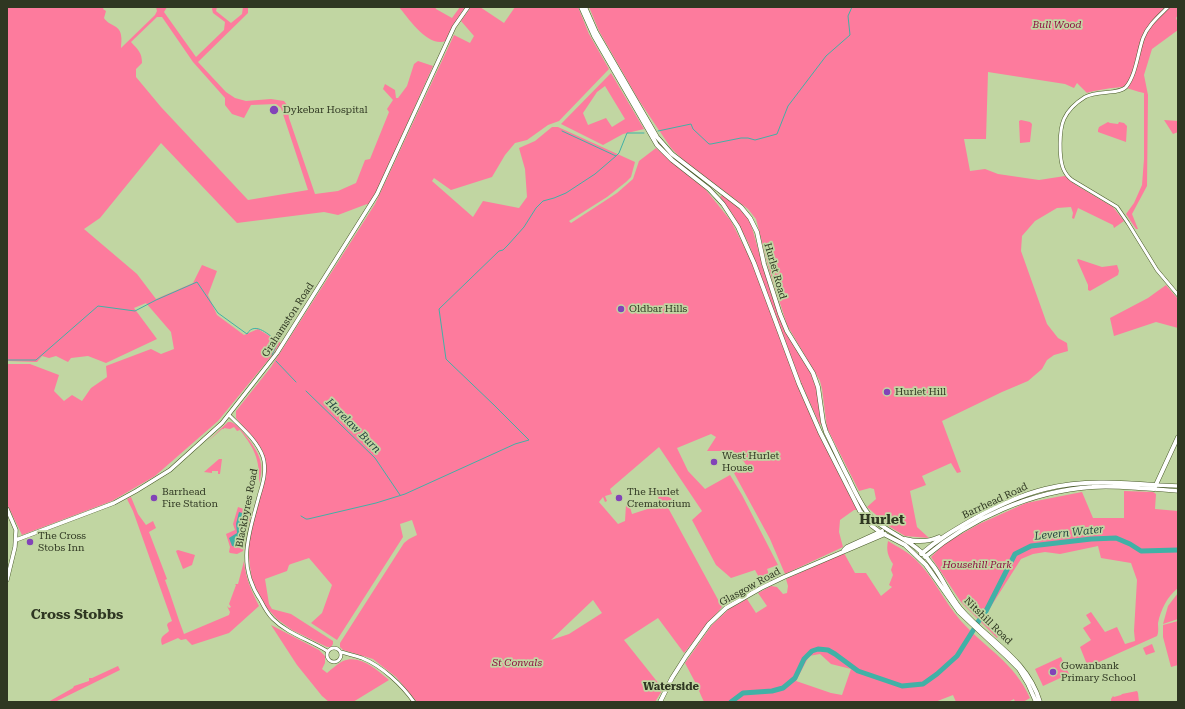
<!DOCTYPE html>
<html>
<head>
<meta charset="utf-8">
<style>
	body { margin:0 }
	#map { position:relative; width:1185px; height:709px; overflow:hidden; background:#c1d6a2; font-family:"Roboto Serif",serif }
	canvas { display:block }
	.frame { position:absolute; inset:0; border:8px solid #2f3722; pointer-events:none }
</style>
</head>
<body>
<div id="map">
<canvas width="1185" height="709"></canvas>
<div class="frame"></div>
</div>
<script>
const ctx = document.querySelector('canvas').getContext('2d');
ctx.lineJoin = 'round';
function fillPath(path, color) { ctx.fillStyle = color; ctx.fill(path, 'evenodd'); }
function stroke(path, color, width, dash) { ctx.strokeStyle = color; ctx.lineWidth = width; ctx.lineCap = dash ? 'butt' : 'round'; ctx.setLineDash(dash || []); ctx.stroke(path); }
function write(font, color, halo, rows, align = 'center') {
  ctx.font = font + ' "Roboto Serif",serif'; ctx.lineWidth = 3.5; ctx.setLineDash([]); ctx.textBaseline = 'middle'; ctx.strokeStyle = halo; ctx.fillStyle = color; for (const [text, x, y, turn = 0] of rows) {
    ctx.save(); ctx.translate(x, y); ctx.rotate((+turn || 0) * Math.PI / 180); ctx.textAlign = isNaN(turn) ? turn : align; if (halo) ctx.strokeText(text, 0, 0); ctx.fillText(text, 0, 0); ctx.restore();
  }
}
const green = new Path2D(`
	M7,7H104L103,9L106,11L104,18C109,26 120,25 121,35C122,39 121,44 121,48L155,15L157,11L156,7H167L164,12L196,57L224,30L225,22L213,13L212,9L213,7H217L216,11L231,23L242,14L243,7H248V13L198,62L226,92L235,98L246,101L271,99L284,101L287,105L289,118L315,194L338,191L356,183L365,160L370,159L389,112L387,109L393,100L383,89L385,84L395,90L396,98H398L407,86L414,64L418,61L433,66L377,191L368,205L367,204L338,215L324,212L237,223L161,143L100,218L84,229L137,274L156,299L193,283L202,265L217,271L208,295L217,315L244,335L258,329L281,343L269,359L218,421L155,476L112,501L22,535L7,504V364H30L59,375L54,391L64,401L72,395L82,401L91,388L107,377L106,366L151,349L161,354L174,349L171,332L146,303L134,308L157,339L106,363L88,356L71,358L68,362L56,356L49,358L42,356L37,362L7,361ZM157,17H162L193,62L225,98V105L232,114L244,118L251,105L276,104L281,108L308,190L248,200L161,107L136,77V69L142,63C142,52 138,50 131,42Z
	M399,7H435L436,9L452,18L460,7H465L453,27L446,41C428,48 409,19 399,7Z
	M471,7H480L504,23L515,7H578L589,34L609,69L559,121L548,125L527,140L515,143L505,155L492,177L451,190L434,178L432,181L473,217L483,201L519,208L527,197L525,169L519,148L535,141L552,127H558L635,162L631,177L626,182L607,197L569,221L571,223L617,193L633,179L639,161L656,148L657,149L706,190L731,221L752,262L793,373L857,510H854L840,520L839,532L843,547L785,574L770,539L734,473L741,469L748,472L745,463L739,456L734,459L729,451H707L716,437L711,434L677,448L688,471L705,489L730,475L742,495L778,565L767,569L771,580L762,583L755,570L731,578L716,565L692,520L702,511L659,447L610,489L612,494L605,496L607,501L605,502L603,497L599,502L618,524L625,521L626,505L629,504L632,514L660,505L658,496L665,495L672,499L666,504L722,607L684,653L658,618L624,640L663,689L655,702H417L396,677L373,659L343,650L340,647V643L404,543L409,539L417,535L412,520L400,524L403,537L337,640L311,623L322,613L332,585L309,558L291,564L289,565L287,571L265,579L269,604L272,609L291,614L333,641V644L331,647H327L292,630L277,619L267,608L252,582L248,550L251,530L266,476V462L262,450L258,444L236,418V411L271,367L375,204L454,35L470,43L474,36L461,21ZM593,600L602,613L569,634L551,640Z
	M589,7H1178V15L1176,18L1178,23V30L1152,49L1144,75L1148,95L1147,186L1132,214L1138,229H1136L1126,214L1134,203L1142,185L1144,159V93C1137,92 1129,88 1122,87C1118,87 1090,91 1087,93L1077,83L1074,88L1065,84L988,72L986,139H964L970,171L985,169L998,174L1039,180L1065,176L1076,185L1113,207L1124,221L1114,228L1113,225L1078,208L1074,219L1072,218L1073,213L1071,207L1057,208L1035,221L1022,236L1021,251L1047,324L1058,338L1067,343L1068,351L1054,355L1047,360L1042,369L1028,381L1002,392L942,421L961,472L957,473L951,463L922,476L926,485L910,491L917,527L929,538L905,536L890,527L867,507L876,499L874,489L870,488L859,491L827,428L822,389L820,381L787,325L769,269L756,219L748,209L684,161L671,148L638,99L599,31Z
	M611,73L644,129L623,134L603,145L561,124ZM605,86L625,119L612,127L606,118L588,125L583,113L597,92Z
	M1021,120L1030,122L1032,124L1030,142L1020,143L1019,121Z
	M1164,120L1178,121V132L1173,134Z
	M1108,122L1110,123L1118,124L1119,122L1124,123L1127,126L1126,142L1098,132V130L1099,127Z
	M722,195L742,210L751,224L764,270L784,330L810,371L817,388L821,424L820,425L798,376L748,242L733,215L720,197Z
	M1078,259L1102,267L1117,265L1119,271L1118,275L1090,291L1088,290V285L1077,260Z
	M1166,285L1178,299V328L1156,322L1114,336L1110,318L1148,298Z
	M228,422H231C238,425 242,431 247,437C259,453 265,463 259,483C260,459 254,448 240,430L237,431L234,427L230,429L224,428V429H222L207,442Z
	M219,459H222L220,474H218V471H212V473L204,472Z
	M1124,491L1153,492L1156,494L1155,509L1178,511V588C1167,597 1161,609 1158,623C1158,628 1159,632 1157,636L1088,667L1080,647L1091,640L1083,628L1091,623L1086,615L1091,612L1105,632L1117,627L1125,644L1135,641L1134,631L1137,580L1131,563L1101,558L1098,546L1060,554L1045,552L1033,554L1021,559L983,619L1000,634L997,638L961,602L931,557L944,544L979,524L1026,503L1082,492L1093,518H1124Z
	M131,497L138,514L146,525L153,521L156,528L149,532L167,579L165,580C172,598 177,616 184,634L229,615L230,612L227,606L229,608L231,607L229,604L236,585L235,584H238L244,561C246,579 251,590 259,606L229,633L192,645L186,639L181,640L178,638L162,645C159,636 164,636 169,631L167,625L168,623L172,621L133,511L127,499Z
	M238,507L252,512L246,533L243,551L237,554L230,553L229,552L230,547L226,534L235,530L233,524Z
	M888,541C898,547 908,552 916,560C934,577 944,602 961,621C986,649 1014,662 1030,698L1023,702H1015L1014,699L1008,702H989L988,701L984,702H956L953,695L935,702H704L695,682L685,663L712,625L729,609L747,599L756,613L767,606L758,593L771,586L777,587L783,594L787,593L788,586L786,579L844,553L855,573H866L881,596L892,587L889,585L893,575L891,570L893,564C888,556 886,551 888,541ZM820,654L831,664L851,669L842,695L831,693L796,681L809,656Z
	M178,550L195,555L192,565L183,569L176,551Z
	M1178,593V619L1163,624L1168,606Z
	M1178,621V665L1171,667L1163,637V625Z
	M271,625L319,650L325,656V663L322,669L327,673C332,669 337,664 343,661C360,654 377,670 389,680L353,702H329L322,696L297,665Z
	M1152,644L1155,652L1146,655L1143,648Z
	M1061,657L1069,674L1043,686L1035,669Z
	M118,666L120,670L55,702H48L73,688L74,686L89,681V678H92Z
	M1137,691L1138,693L1139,702H1111V699L1113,696L1114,697L1121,695L1122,694Z`);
const water = new Path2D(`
	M239,512L245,514L247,516L242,535L240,546L236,547L232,546L229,538L237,533L236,524Z`);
const stream = new Path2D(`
	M562,131L616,156L619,153L627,133H644
	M658,131L691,124L693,129L709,144H711L741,138H748L755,140L777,134L788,106L826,56L850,35L848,16L852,7
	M7,360H36L98,306L135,311L156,300L197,282L218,313L247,334C255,320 270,336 278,342L272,355
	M276,361L296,382
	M306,391L375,458L400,495
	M301,516L306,519H308L376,503L405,494L515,444L529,440L494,405L449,362L446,359L439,309L499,251L503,250L508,245L524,227L536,208L543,201L554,198L566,193L595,174L616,156`);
const river = new Path2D(`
	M978,622L986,611L1015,554L1031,546L1091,539L1116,538L1130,544L1141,551L1178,550
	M731,702L743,693L772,691L783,688L795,678L804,659L812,651L818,649L828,650L835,654L858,671L902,686L923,684L937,674L957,656L974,629`);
const tertiary = new Path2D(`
	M1168,7C1159,16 1148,25 1143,38C1138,52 1136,75 1126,87C1118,95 1097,90 1085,97C1077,102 1068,110 1064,119C1059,130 1059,157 1063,168C1065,173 1068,177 1072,180L1117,207L1128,223L1157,270L1178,295
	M229,415C241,427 257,440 263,457C267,470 263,483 259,496C249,535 236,564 261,601C264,607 268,614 273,619C288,634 310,640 327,651
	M327 655a7 7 0 1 1 14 0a7 7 0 1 1-14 0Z
	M341,652C348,654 356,656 362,658C382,666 402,685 414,702`);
const secondary = new Path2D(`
	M1155,485L1178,486
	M1154,489L1178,491
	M7,509L16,530L15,547L7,580
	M16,540L114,503L136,491L170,470L222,423L277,353L377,194L454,27L468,7`);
const primary = new Path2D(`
	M581,7L594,36L657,145L672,160L709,189L723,204L738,227L754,263L799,384L820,432L860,511L872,526L880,532L905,545L926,565L959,612L1007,657L1019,669L1028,684L1036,702
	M585,7L596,32L657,137L672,154L741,207L750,218L757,232L764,264L780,314L787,331L813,373L818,387L823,422L826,432C834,448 841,464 849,479C855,492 861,505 870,516C884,531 905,537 920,551C939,568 945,589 960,608C988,641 1027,658 1040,702
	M905,539C916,542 928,542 939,537
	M844,550L847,547L882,531
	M921,554C938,539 956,529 975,518C997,506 1021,495 1045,489C1081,480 1119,482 1155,485
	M925,557C971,518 1032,491 1092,487C1112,485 1133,488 1154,489L1178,437
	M660,702L672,678L686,656L709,624L726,608L761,588L784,577L885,534`);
const markers = [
	[274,110,5,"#8243b8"],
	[621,309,4,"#8243b8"],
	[887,392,4,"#8243b8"],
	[714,462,4,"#8243b8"],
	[154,498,4,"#8243b8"],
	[619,498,4,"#8243b8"],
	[30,542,4,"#8243b8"],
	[1053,672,4,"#8243b8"]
];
const parkNames = [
	["Bull Wood",1057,25],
	["Househill Park",977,565],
	["St Convals",517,663]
];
const poiNames = [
	["Dykebar Hospital",283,110],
	["Oldbar Hills",629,309],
	["Hurlet Hill",895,392],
	["West Hurlet",722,456],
	["House",722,468],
	["Barrhead",162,492],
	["Fire Station",162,504],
	["The Hurlet",627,492],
	["Crematorium",627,504],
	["The Cross",38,536],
	["Stobs Inn",38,548],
	["Gowanbank",1061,666],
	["Primary School",1061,678]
];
const streetNames = [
	["Hurlet Road",775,271,74],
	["Grahamston Road",288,320,-57],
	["Barrhead Road",995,501,-25],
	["Blackbyres Road",247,508,-79],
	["Glasgow Road",750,587,-29],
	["Nitshill Road",988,621,44]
];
const waterNames = [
	["Harelaw Burn",353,426,45],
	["Levern Water",1069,533,-6]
];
const neighbourhoodNames = [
	["Waterside",671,687]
];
const districtNames = [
	["Hurlet",882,520],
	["Cross Stobbs",77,615]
];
fillPath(green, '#fd7b9d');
fillPath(water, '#41b1a6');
stroke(stream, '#41b1a6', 1);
stroke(river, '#41b1a6', 5);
stroke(tertiary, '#495a2a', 4);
stroke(secondary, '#495a2a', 4.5);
stroke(primary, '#495a2a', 5);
stroke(tertiary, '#fff', 3);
stroke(secondary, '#fff', 3.5);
stroke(primary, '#fff', 4);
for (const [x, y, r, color] of markers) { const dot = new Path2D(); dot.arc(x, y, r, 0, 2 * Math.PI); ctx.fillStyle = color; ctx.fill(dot); stroke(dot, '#c1d6a2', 1.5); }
write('italic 10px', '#8d0f41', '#c1d6a2', parkNames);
write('10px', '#2f3722', '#c1d6a2', poiNames, 'left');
write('10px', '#2f3722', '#c1d6a2', streetNames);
write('italic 11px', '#274844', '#c1d6a2', waterNames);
write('bold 11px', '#2f3722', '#c1d6a2', neighbourhoodNames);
write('bold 14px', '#2f3722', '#c1d6a2', districtNames);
</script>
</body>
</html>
